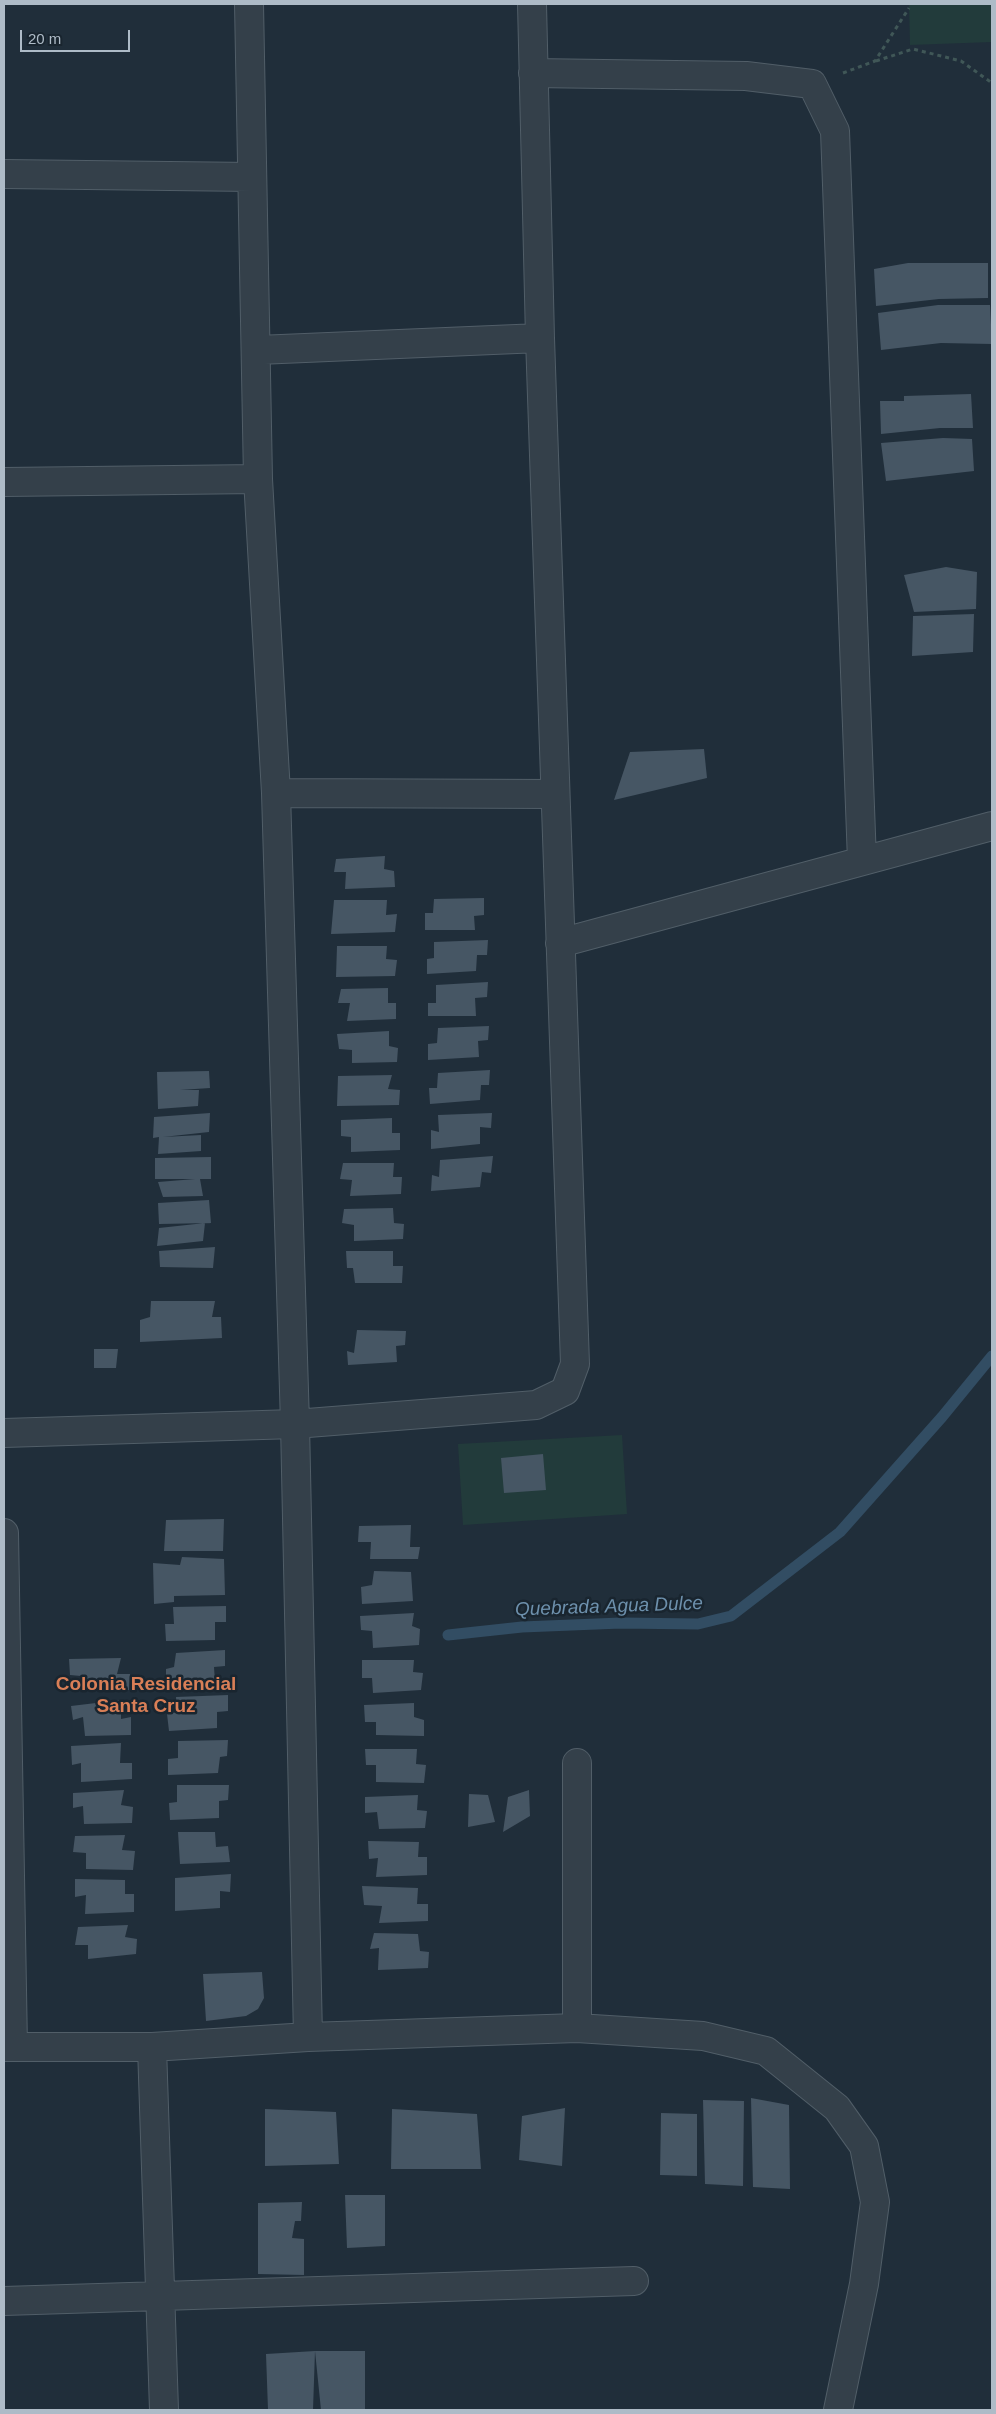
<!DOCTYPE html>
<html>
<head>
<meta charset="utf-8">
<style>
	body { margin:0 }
	#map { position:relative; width:996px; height:2414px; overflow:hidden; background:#202e3a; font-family:Helvetica,sans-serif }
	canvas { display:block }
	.frame { position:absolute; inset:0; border:5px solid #aebbc7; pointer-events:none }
	.scale { position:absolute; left:20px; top:30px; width:110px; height:22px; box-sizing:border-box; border:2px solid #aebbc7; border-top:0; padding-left:6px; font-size:15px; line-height:18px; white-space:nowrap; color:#aebbc7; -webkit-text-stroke:4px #19252f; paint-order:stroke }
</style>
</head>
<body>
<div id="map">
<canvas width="996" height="2414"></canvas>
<div class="frame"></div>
<div class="scale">20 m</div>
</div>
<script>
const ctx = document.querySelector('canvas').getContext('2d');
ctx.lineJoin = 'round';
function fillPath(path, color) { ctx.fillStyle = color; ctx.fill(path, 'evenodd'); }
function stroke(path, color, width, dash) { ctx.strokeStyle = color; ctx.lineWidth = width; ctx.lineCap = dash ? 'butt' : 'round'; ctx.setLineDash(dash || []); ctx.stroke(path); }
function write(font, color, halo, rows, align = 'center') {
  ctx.font = font + ' Helvetica,sans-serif'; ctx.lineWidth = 5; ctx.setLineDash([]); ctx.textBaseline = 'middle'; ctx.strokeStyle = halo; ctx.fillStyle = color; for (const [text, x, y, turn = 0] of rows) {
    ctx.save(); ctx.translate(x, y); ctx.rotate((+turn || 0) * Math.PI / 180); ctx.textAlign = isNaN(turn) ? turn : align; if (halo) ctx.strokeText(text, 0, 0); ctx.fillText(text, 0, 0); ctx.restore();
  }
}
const green = new Path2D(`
	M909,4H992V42L910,45Z
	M622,1435L627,1514L463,1525L458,1444Z`);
const stream = new Path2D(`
	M448,1635L522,1627L621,1623L698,1624L731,1616L840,1532L942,1417L992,1356`);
const building = new Path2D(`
	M908,263H988V298L939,299L876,306L874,269Z
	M938,305H990L992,344L941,343L881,350L878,313Z
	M971,394L973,428H940L881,434L880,401H904V396Z
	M943,438L972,439L974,471L886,481L881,443Z
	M946,567L977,572L976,609L914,612L904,575Z
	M974,614L973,652L912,656L913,616Z
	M704,749L707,778L614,800L630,752Z
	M385,856L384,869L394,871L395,887L345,889L346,872H334L336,859Z
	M484,898V915L474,916L475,930H425V913H433L434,899Z
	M334,900H387L386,915L397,914L395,932L331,934Z
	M488,940L487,955H477L476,971L427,974V959L434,958V942Z
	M337,946H387L386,959L397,960L395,976L336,977Z
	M488,982L487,997L475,998L476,1016H428V1003H436V985Z
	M388,988V1003H396V1019L347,1021L350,1003H338L341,989Z
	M489,1026L488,1040L478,1041L479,1057L428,1060V1044L437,1043L438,1028Z
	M389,1031V1046L398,1048L397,1062L352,1063V1050L339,1049L337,1034Z
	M490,1070L489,1085H481L480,1100L430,1104L429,1088H437L438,1073Z
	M209,1071L210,1088L180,1090H199L198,1106L158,1109L157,1072Z
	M392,1075L388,1089L400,1090L399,1105L337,1106L338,1076Z
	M210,1113L209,1132L163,1137L201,1135V1151L158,1154L159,1137L153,1138L154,1117Z
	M492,1113L491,1128L480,1127V1144L431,1149V1130L439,1132L438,1115Z
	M392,1118V1133H400V1150L351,1152V1137L341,1136V1120Z
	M493,1156L491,1173L482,1172L480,1187L431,1191L432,1175L439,1177L440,1160Z
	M211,1157V1179H200L203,1196L163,1197L158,1182L195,1179H155V1158Z
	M343,1163H394L393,1177H402L401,1194L350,1196L352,1180L340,1179Z
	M209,1200L211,1223L159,1224L158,1203Z
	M393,1208L394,1223L404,1224L403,1239L354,1241V1225L342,1223L344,1209Z
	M205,1223L203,1241L157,1246L159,1228Z
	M215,1247L213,1268L160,1267L159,1251Z
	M346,1251H393V1266H403L402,1283H355L353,1268H347Z
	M151,1301H215L212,1317H221L222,1338L140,1342V1320L150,1317Z
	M357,1330L406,1331L405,1345L396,1346L397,1362L348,1365L347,1351L354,1353Z
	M94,1349H118L116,1368H94Z
	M543,1454L546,1490L504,1493L501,1458Z
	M224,1519L223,1551H164L166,1520Z
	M411,1525L410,1547H420L418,1559H370L371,1542H358L359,1526Z
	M182,1557L224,1559L225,1595L174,1596V1602L154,1604L153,1563L180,1565Z
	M374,1571L411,1572L413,1601L362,1604L361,1587L372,1585Z
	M226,1606V1622H215V1640L166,1641L165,1624H174L173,1607Z
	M414,1613L412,1626L420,1629L419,1645L373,1648L372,1631L361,1630L360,1616Z
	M225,1650V1666L214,1667L215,1682L166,1684V1669L174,1667L176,1653Z
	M121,1658L117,1674H130L129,1690H82L81,1676L70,1675L69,1659Z
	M362,1660H414L413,1672L423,1673L421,1690L373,1693L372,1678H362Z
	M228,1695V1711L217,1712V1728L169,1731L167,1714L177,1712L176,1697Z
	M121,1700V1719L131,1717V1735L85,1736L83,1717L73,1720L71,1706Z
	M414,1703V1717L424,1720V1736L376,1735V1722H365L364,1705Z
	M228,1740L227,1756L220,1757L218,1773L168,1775V1759L178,1758V1741Z
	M121,1743L120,1763H132V1779L81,1782V1763L72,1765L71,1746Z
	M365,1749H417L416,1764L426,1765L424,1783L376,1782V1765H366Z
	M177,1785H229L228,1800L219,1801V1818L170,1820L169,1803L177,1802Z
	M124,1790L121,1805L133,1807L132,1823L84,1824L83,1806L73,1808V1793Z
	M529,1790L530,1816L503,1832L508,1797Z
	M469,1794L488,1795L495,1822L468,1827Z
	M418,1795L417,1810L427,1811L425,1828L379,1829L377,1812L365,1813V1797Z
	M178,1832H215L216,1847L228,1846L230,1862L180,1864Z
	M125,1835L122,1850L135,1851L133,1870L86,1869V1853L73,1852L75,1836Z
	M368,1841L419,1842L418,1857H427V1875L376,1877L378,1858L369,1859Z
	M231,1874L230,1892L220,1891V1908L175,1911V1878Z
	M75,1879L125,1880V1894H134V1912L85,1914L86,1895L75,1897Z
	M362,1886L418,1888L417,1904H428V1921L379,1923L382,1906L364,1905Z
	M128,1925L125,1937L137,1939L136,1954L88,1959V1945H75L78,1927Z
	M374,1933L418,1934L420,1951L429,1952L428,1968L378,1970L379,1948L370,1949Z
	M262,1972L264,1998L258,2009L246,2016L206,2021L203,1974Z
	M751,2098L789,2105L790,2189L753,2187Z
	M703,2100L744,2101L743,2186L705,2184Z
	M565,2108L562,2166L519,2160L522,2116Z
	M265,2109L336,2112L339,2164L265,2166Z
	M392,2109L477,2114L481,2169H391Z
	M661,2113L697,2114V2176L660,2175Z
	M345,2195H385V2246L347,2248Z
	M302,2202L301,2221H295L292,2238L304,2239V2275L258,2274V2203Z
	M315,2351H365V2410H321Z
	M315,2351L313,2410H268L266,2354Z`);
const path = new Path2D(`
	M876,61L913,49L961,61L992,83
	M843,73L875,61L909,8`);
const street = new Path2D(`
	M249,4L258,479L276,793L295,1424L308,2037
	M533,73L746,76L812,84L835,131L862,861
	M4,174L252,177
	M258,350L540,338
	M4,482L258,479
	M276,793L555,794
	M560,943L992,826
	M4,1433L295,1424L536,1405L565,1391L575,1364L540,338L532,4
	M4,1533L13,2047
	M577,2028V1763
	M4,2047H152L308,2037L577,2028L703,2036L766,2051L837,2108L864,2146L875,2202L864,2284L838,2410
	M152,2047L164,2410
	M4,2301L634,2281`);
const waterNames = [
	["Quebrada Agua Dulce",609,1607,-2]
];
const neighbourhoodNames = [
	["Colonia Residencial",146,1685],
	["Santa Cruz",146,1707]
];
fillPath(green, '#223b3b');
stroke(stream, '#324d63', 11);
fillPath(building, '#465664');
stroke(street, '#515e68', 30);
stroke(path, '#405757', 3, [4, 4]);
stroke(street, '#34404a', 28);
write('italic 19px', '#6d90ac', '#19252f', waterNames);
write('bold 19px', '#d97f57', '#19252f', neighbourhoodNames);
</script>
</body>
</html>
